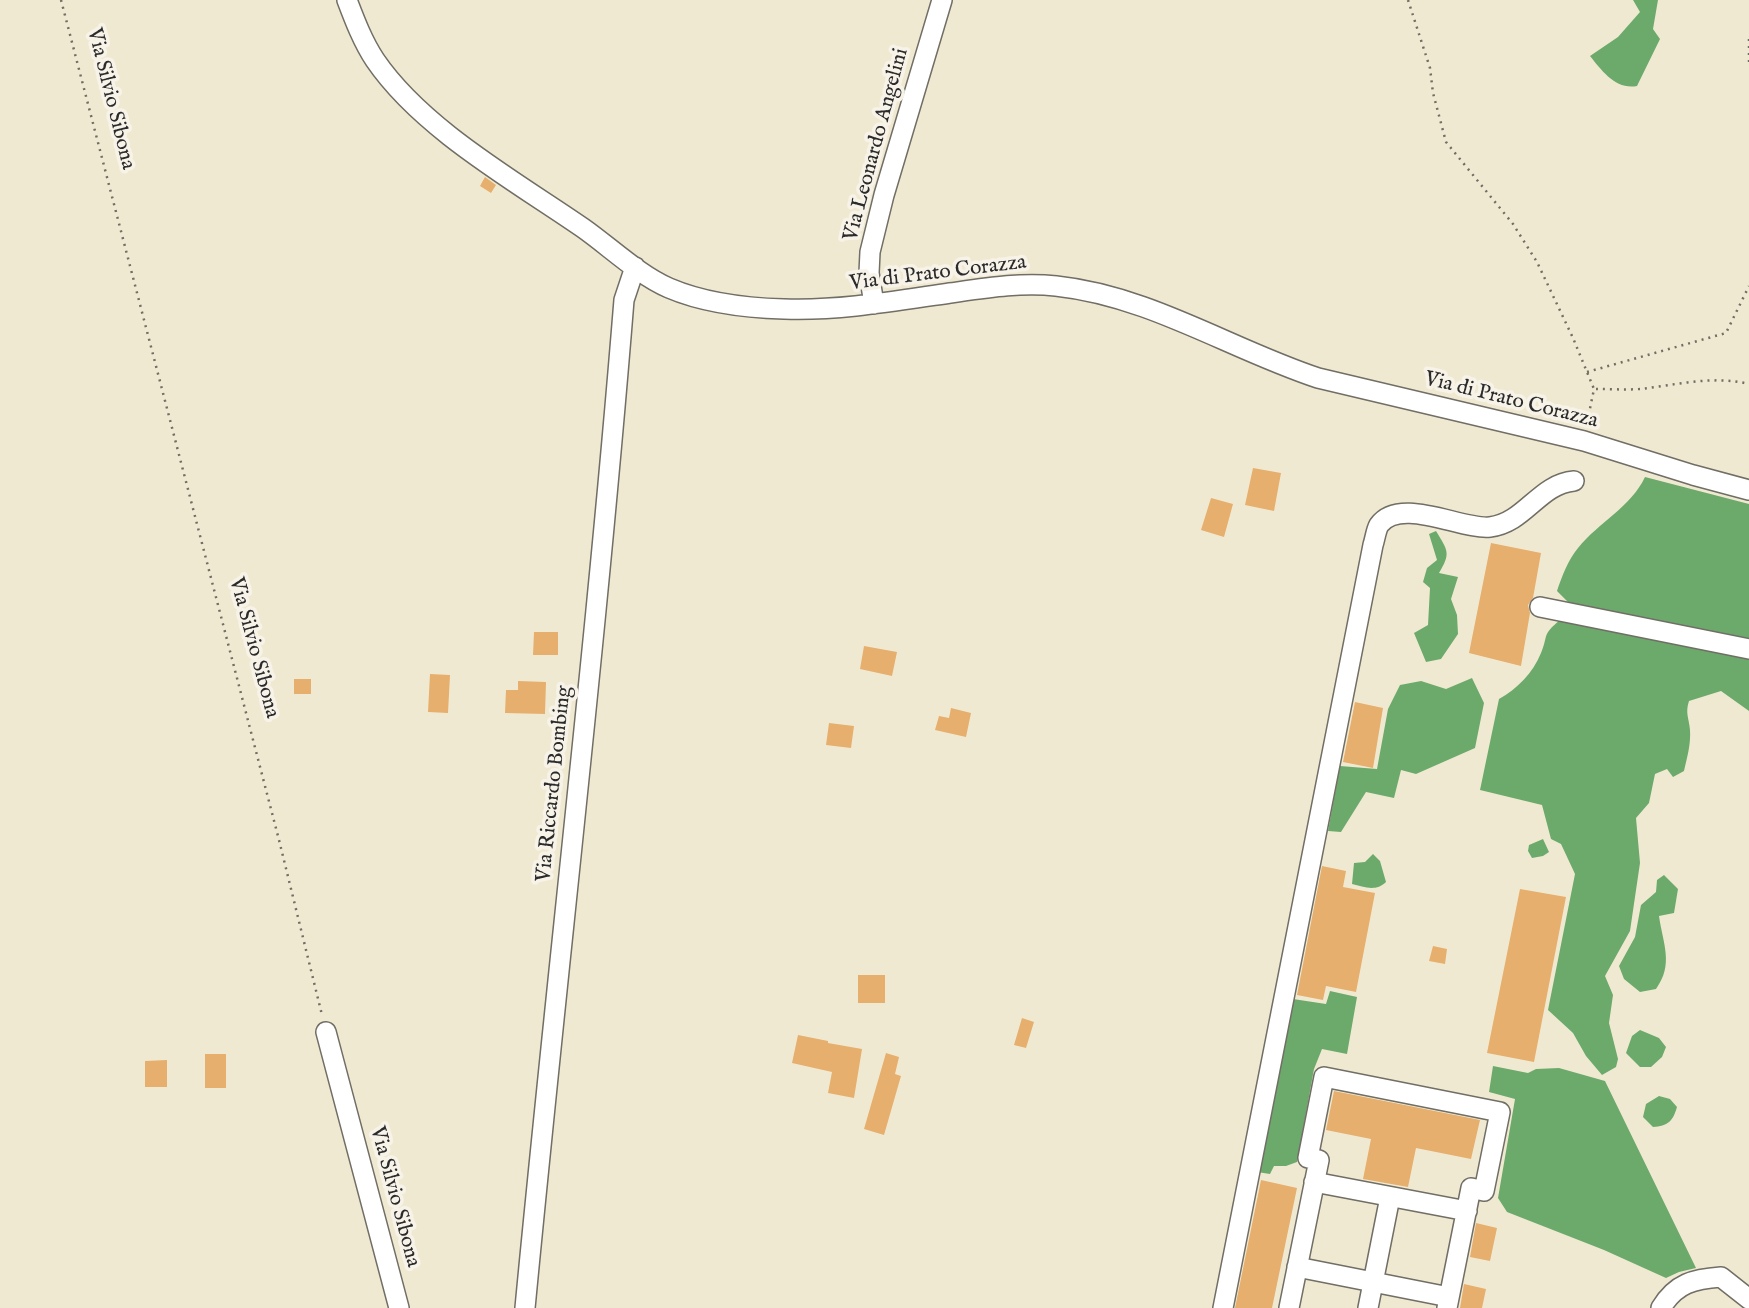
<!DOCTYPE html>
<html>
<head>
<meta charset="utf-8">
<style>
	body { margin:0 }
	canvas { display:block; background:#f0e9d1 }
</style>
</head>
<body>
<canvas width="1749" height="1308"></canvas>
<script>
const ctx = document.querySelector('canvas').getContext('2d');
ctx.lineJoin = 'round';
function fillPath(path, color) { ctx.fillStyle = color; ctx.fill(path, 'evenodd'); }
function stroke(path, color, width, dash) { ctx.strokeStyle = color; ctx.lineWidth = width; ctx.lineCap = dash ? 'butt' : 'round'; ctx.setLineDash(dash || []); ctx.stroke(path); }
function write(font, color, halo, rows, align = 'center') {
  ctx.font = font + ' "IM FELL English",serif'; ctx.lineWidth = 7; ctx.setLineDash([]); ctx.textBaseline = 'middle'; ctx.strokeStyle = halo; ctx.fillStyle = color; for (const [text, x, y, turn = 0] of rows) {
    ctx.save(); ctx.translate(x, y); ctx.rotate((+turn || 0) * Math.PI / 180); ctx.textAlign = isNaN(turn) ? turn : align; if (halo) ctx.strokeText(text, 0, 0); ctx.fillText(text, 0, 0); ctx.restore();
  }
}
const forest = new Path2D(`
	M1633,0H1658L1653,29L1660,39L1637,86C1616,90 1602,71 1590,56L1618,37L1640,12Z
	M1645,477L1749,504V642L1572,606L1557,591C1562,576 1568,560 1578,548C1599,522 1631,507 1645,477Z
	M1436,531C1448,551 1451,553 1439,573L1458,577L1451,599L1457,615L1458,634L1441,659L1426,662L1414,633L1428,625L1430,588L1423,582L1427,568L1437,560L1429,534Z
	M1560,620L1749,656V711L1721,691L1689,701C1685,713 1689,718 1690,730C1691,744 1687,758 1684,771L1673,777L1667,769L1655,774L1649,803L1636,818L1640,863L1630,931L1605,976L1613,995L1609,1023L1618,1059L1616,1067L1602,1075L1586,1056L1573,1033L1548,1010L1575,874L1561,844L1551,839L1542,805L1480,790L1499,699C1517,689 1533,673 1541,653C1549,634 1541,636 1560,620Z
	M1472,678L1484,703L1475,748L1416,774L1401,770L1394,798L1366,792L1341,832L1328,831L1340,766L1377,769L1388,709L1400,685L1421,681L1446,689Z
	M1543,839L1549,852L1543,856L1532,858L1528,851L1529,845Z
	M1373,854L1380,861L1386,882C1376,892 1364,887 1352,884L1354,863L1365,862Z
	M1664,875L1678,889L1674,913L1659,916C1663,944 1674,964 1656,989L1640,992L1624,979L1619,966L1635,937L1641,905L1656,892L1657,880Z
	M1330,991L1357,997L1347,1054L1322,1049L1314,1069L1297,1162L1286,1166H1274L1270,1174L1257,1172L1293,999L1326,1004Z
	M1640,1030L1659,1038L1666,1047L1662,1057L1651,1067H1640L1626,1053L1632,1036Z
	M1493,1066L1528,1073L1536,1069L1559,1068L1605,1081L1696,1268L1679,1272L1666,1278L1604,1250L1507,1212L1498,1198L1515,1099L1489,1092Z
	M1659,1096L1670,1099L1677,1107C1673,1121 1668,1126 1653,1127L1643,1117L1646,1104Z`);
const building = new Path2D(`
	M485,177L496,185L491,193L480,186Z
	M1253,468L1281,473L1274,511L1245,505Z
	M1211,498L1233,504L1224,537L1201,530Z
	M1491,543L1541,553L1533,598L1528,605L1530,613L1521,666L1469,653Z
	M534,632H558V655H533Z
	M864,646L897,652L892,676L860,669Z
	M430,674L450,675L448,713L428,712Z
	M294,679H311V694H294Z
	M518,681L546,682L545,714L505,713L506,690H518Z
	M1355,702L1383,708L1373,768L1343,762Z
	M951,708L971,713L966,737L935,730L939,716L949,718Z
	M829,723L854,726L851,748L826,745Z
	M1322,866L1346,871L1343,887L1375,893L1356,992L1326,986L1323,1000L1297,995Z
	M1520,889L1566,897L1534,1062L1487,1053Z
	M1433,946L1447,949L1445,964L1429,961Z
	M858,975H885V1003H858Z
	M1022,1018L1034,1022L1026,1048L1014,1045Z
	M798,1035L828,1041V1043L862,1049L854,1098L828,1093L832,1072L792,1063Z
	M886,1053L899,1057L895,1074L901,1076L884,1135L864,1129Z
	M205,1054H226V1088H205Z
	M167,1060V1087H145V1061Z
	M1334,1091L1480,1120L1471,1159L1416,1148L1408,1187L1363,1179L1371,1139L1326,1130Z
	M1261,1180L1297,1188L1272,1308H1235Z
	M1476,1223L1497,1228L1490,1261L1470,1257Z
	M1464,1284L1486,1289L1482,1308H1460Z`);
const path = new Path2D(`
	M61,0L279,840L322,1015
	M1408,0L1430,68L1433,93L1446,142L1513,224L1537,262L1573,338L1594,389L1587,423
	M1749,39V62
	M1587,372L1726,333L1749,286
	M1596,389C1610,389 1625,390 1640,389C1675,385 1714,375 1749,384`);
const minor = new Path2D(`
	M347,0C355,21 363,42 375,60C422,129 515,181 583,228C610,247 639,275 669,288C704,303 747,308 784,309C840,311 895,301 950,293C985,288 1021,282 1056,286C1150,296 1230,349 1318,378L1584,441L1693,475L1749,490
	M874,304L869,273L870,252L884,195L942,0
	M1540,607L1749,649
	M326,1032L399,1308
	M1314,1182L1467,1211
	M1297,1267L1449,1297
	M525,1308C557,972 597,636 624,300L635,267
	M1223,1308L1373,545C1375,539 1376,530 1379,525C1400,496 1462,530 1490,527C1525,523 1539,484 1574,481
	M1289,1308L1319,1160L1308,1158L1324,1077L1500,1112L1484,1191L1471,1188L1447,1308
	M1368,1308L1390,1197
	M1661,1308C1676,1283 1694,1279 1721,1277L1749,1299`);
const streetNames = [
	["Via Silvio Sibona",110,99,76],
	["Via Leonardo Angelini",877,145,-75],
	["Via di Prato Corazza",938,274,-7],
	["Via di Prato Corazza",1511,401,14],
	["Via Silvio Sibona",253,648,75],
	["Via Riccardo Bombing",555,784,-84],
	["Via Silvio Sibona",394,1197,75]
];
fillPath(forest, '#6caa6c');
fillPath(building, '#e7af6d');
stroke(minor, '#706e65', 22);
stroke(path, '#706e65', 2.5, [2, 5]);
stroke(minor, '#fff', 19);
write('21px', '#2b2b2b', '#f7f3e8', streetNames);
</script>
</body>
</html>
